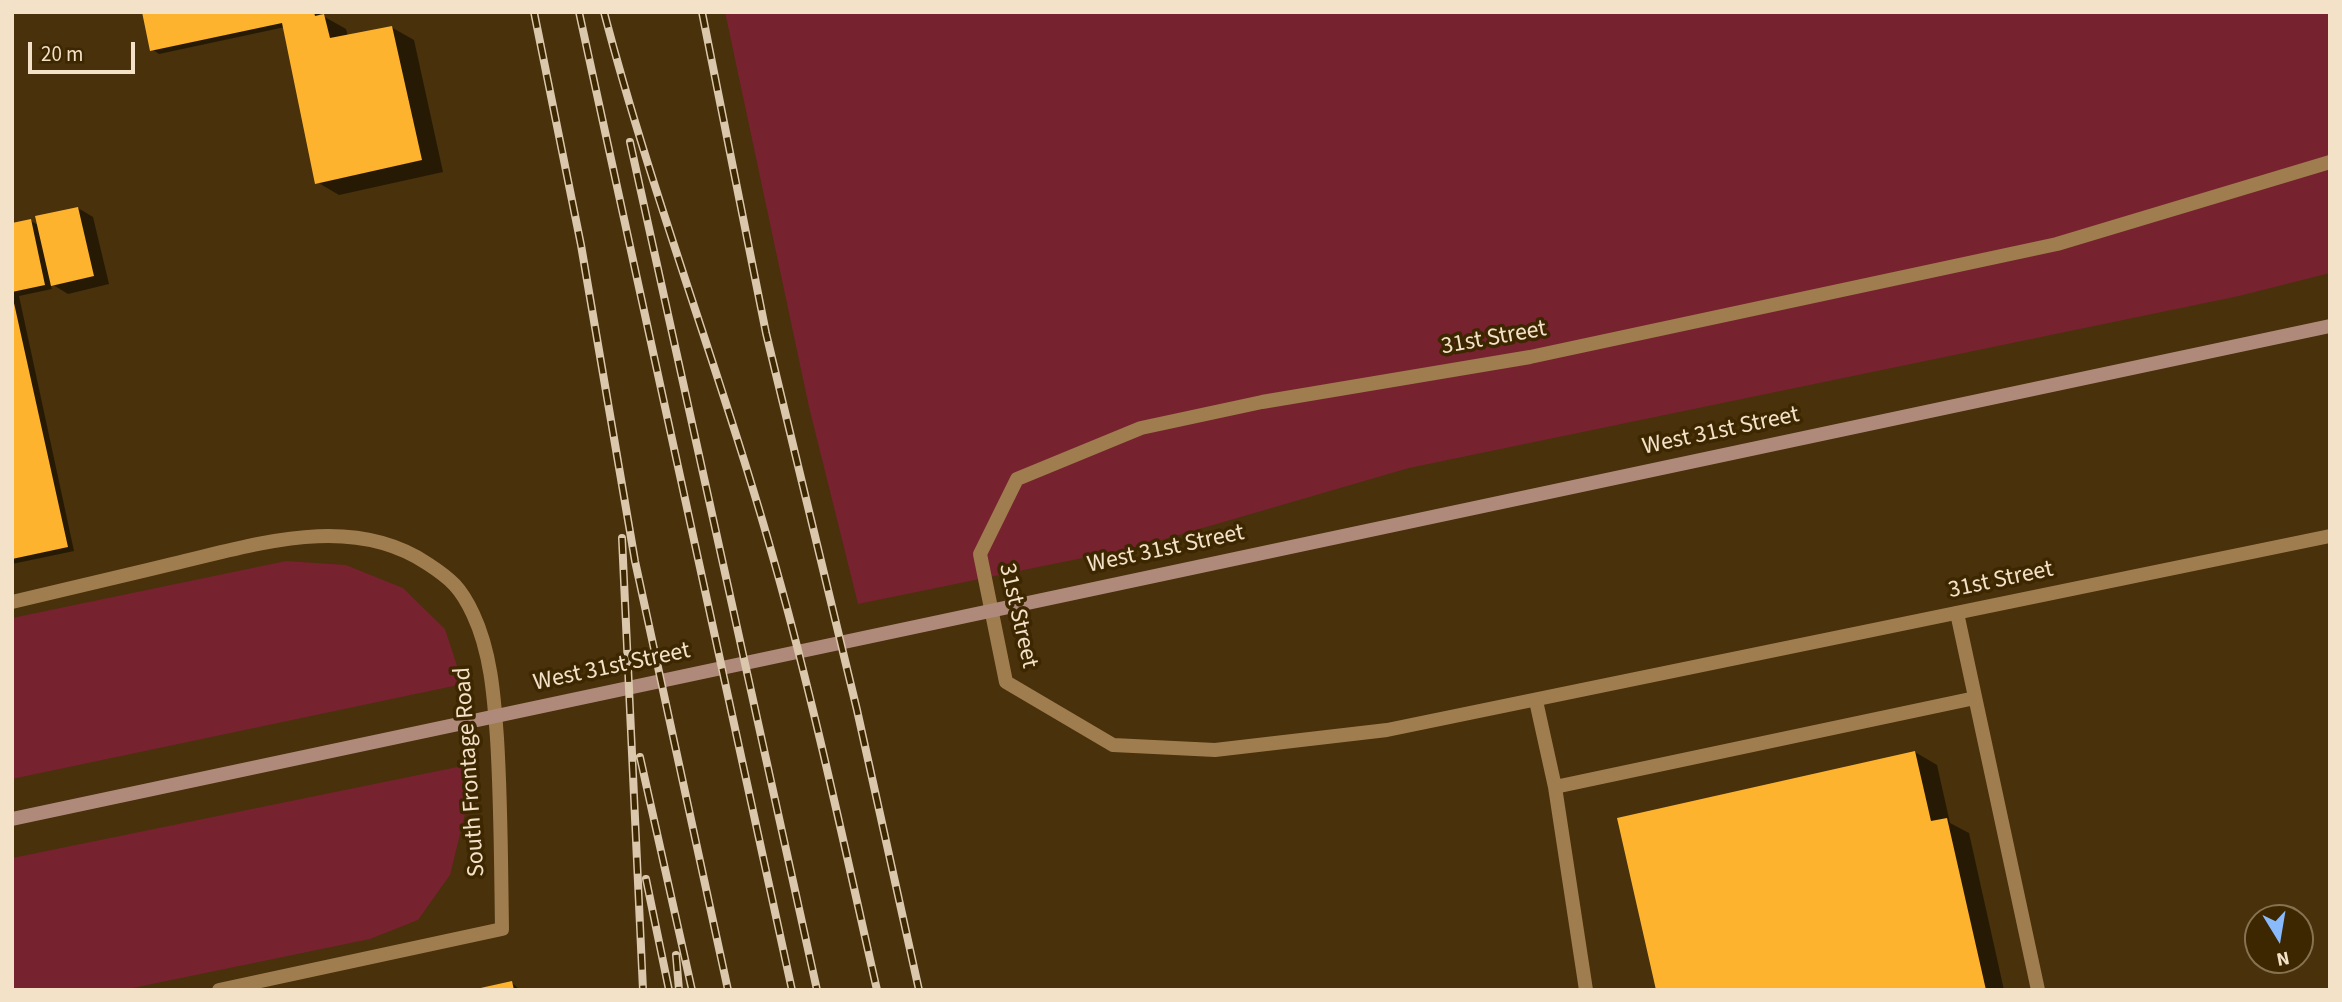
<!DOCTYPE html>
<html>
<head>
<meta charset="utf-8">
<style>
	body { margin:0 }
	#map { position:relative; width:2342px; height:1002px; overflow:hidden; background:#48310b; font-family:"Source Sans 3",sans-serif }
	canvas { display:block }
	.frame { position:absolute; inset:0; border:14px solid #f3e1c8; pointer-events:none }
	.north { position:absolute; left:2244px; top:904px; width:70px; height:70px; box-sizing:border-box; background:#3d2700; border:2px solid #867150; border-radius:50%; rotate:169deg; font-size:19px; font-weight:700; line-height:28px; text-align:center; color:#f3e1c8 }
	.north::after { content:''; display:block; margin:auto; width:24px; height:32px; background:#88bafc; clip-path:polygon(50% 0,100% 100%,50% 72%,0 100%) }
	.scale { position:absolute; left:28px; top:42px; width:107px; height:32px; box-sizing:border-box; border:4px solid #f3e1c8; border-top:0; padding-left:9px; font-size:21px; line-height:24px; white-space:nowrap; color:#f3e1c8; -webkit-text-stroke:5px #3d2700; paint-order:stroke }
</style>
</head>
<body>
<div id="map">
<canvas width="2342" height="1002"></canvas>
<div class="frame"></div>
<div class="north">N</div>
<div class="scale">20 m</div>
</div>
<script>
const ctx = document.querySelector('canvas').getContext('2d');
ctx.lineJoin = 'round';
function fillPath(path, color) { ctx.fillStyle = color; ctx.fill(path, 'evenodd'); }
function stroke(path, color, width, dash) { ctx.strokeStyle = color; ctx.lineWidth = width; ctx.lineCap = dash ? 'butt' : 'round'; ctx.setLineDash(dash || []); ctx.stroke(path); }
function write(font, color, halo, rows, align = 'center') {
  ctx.font = font + ' "Source Sans 3",sans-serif'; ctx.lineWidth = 7; ctx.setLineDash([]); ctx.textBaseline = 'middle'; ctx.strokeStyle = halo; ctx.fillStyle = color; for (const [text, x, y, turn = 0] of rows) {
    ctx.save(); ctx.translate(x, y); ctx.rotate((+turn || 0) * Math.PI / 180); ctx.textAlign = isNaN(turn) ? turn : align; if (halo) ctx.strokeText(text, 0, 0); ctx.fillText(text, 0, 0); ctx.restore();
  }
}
const green = new Path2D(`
	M725,12H2330V273L2239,296L1409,468L1141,546L858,604L809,407Z
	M286,561L346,565L403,588L445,629L463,684L12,779V618Z
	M472,764L467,806L450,875L418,920L370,939L123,990H12V858Z`);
const shadow = new Path2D(`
	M144,12H319L320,16H323L346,29L348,36L391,27L414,40L443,172L339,195L317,182L285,27L159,54L152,49Z
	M78,208L93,217L109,284L68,294L50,283L52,289L19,296L74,551L12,564V225L31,221L40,226Z
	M1915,752L1937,765L1950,823L1969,833L2004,990H1658Z
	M512,983L520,990H479Z`);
const building = new Path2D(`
	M142,12H314L315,16L324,14L330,38L392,26L422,160L315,184L282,23L150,51Z
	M78,207L94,276L51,286L35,216Z
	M31,219L45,285L12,292V223Z
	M12,294L68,547L12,559Z
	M1915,751L1931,821L1947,818L1986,990H1656L1617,818Z
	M512,981L514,990H476V989Z`);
const service = new Path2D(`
	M1957,613L2038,990
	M1536,701L1555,787L1586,990
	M1555,787L1975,698`);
const minor = new Path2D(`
	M2330,162L2057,244L1530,357L1262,402L1141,428L1017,479L980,554L1006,682L1113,745L1215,750L1387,730L2330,536
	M12,602C66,589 119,577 172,564C255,545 351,512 428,564C451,579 461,588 473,614C491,652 494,697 497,738C501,802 501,865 502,929L219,990`);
const secondary = new Path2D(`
	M12,819L2330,326`);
const rail = new Path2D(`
	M534,12L581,245L635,561L728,990
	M579,12L792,990
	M604,12C653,200 724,381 776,568C815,707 845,849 877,990
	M702,12L766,333L857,710L919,990
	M630,142L817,990
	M622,538L643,990
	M640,757L692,990
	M646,879L669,990
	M676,955L679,990`);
const streetNames = [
	["31st Street",1494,339,-10],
	["West 31st Street",1721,432,-12],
	["West 31st Street",1166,550,-12],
	["31st Street",2001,581,-12],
	["31st Street",1017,616,77],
	["West 31st Street",612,668,-12],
	["South Frontage Road",471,772,-94]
];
fillPath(green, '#77222f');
fillPath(shadow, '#0007');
fillPath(building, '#feb32e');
stroke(service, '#9f7d4e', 14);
stroke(minor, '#9f7d4e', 14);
stroke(secondary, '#af8a7b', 14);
stroke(rail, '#dac7ac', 8);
stroke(rail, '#3d2700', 5, [16]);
write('24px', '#f3e1c8', '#3d2700', streetNames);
</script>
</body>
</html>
